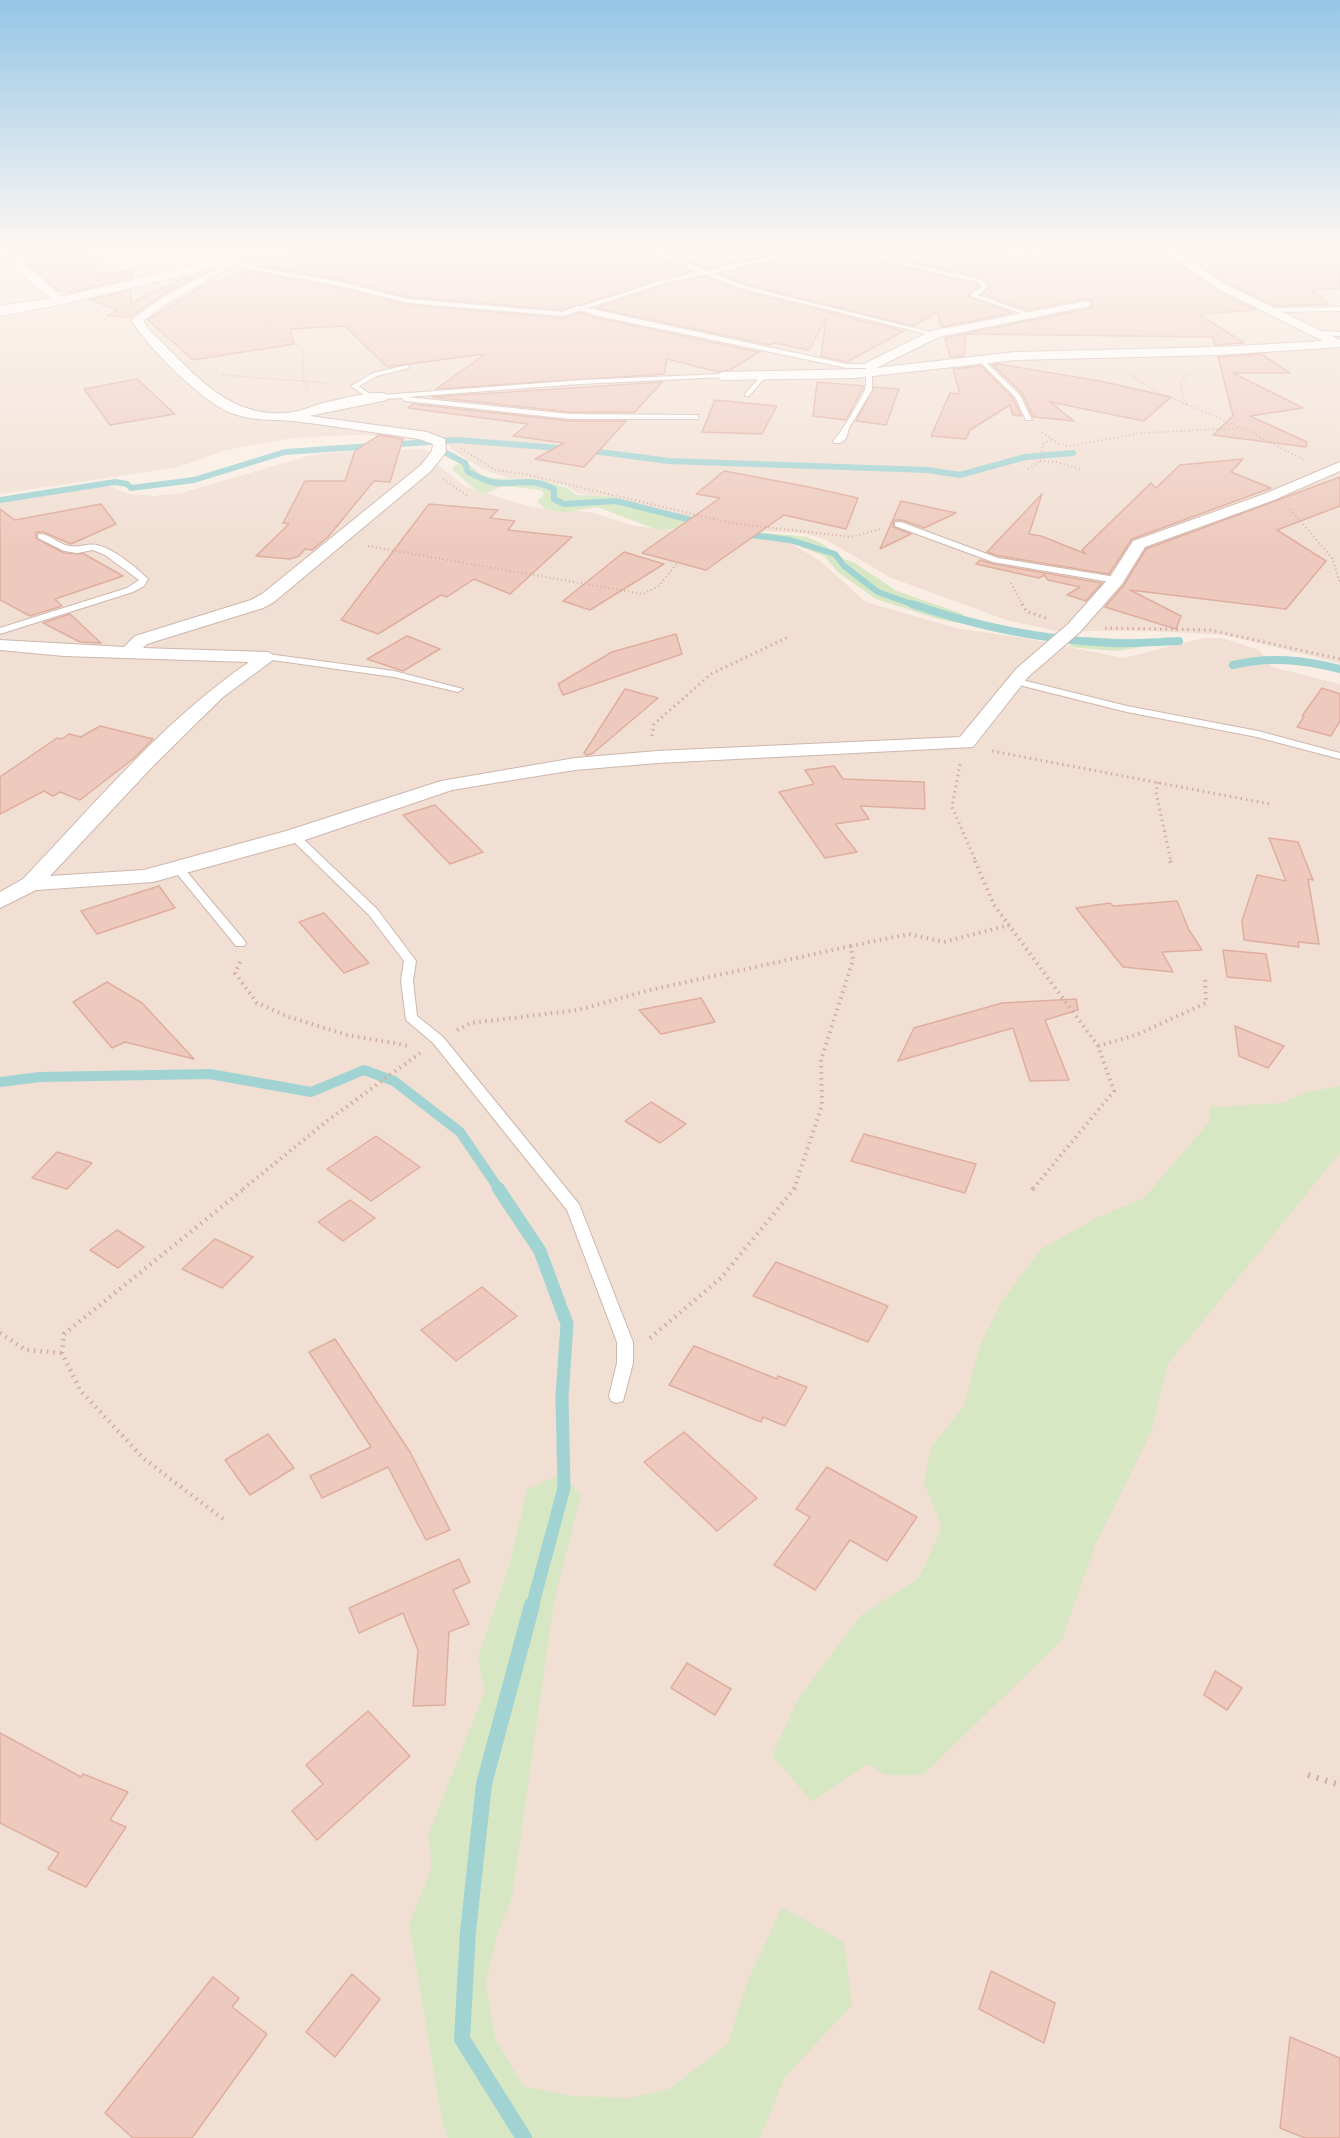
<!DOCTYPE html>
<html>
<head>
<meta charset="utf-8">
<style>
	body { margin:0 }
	canvas { display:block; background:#faeee4 }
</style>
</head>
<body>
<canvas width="1340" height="2138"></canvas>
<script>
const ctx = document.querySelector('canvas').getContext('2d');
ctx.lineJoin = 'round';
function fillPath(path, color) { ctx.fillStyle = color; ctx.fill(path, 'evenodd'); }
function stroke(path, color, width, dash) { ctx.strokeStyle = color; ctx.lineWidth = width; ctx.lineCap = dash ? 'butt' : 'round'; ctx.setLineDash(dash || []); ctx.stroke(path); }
const residential = new Path2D(`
	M0,246H100L101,254L108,265L123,269L155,267L161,272L0,308Z
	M306,246H1340V663L1225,635L1150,631H1056L1006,620L889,577L825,539L802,533L759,531L704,522L610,498L577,493L567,486L542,480L508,478L484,470L451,449L446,439L357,435L292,438L226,450L179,467L0,494V318L49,310Z
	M423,449L430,452L424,460L437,464L466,487L532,507L590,512L635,526L789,542L820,561L866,602L956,628L1029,639L1124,658L1204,638H1222L1259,650L1272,667L1340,684V2138H0V503L109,486L129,494L154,496L181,493L311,455L360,450Z`);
const green = new Path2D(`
	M456,464H469L481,475L494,478L542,480L567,488L576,495L607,496L730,529L807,537L821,543L844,559L855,563L897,591L963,614L965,621L957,623L938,619L876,599L838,572L824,556L789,542L761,538L746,540L683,528L658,530L597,507L562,513L546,509L537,502L544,494L541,490L504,486L484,494L474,489L452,469Z
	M1089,637L1128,639L1142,647L1115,651L1069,647L1076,639Z
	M1340,1086V1153L1167,1365L1152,1430L1096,1543L1062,1640L923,1775H885L868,1764L812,1802L772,1755L798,1699L861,1615L919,1578L942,1527L924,1483L931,1447L964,1406L979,1348L1002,1301L1041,1249L1098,1217L1144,1198L1209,1122L1210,1107L1281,1103L1307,1092Z
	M559,1475L581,1493L554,1602L512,1898L498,1932L486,1982L495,2038L523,2086L572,2096L630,2098L669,2089L728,2044L746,1985L782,1907L844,1942L852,2005L785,2077L760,2138H448L442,2122L409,1925L432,1866L428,1835L485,1691L478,1657L510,1563L527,1489Z`);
const streamFar4 = new Path2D(`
	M435,447L465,463L468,472C475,475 483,480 491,482C515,487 526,475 554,489V499L564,504L616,501L703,523
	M585,450L669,461L928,470L960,475L1025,457L1073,453
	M0,500L115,482L127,484L131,488L194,480L285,452L458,440L570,449
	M744,534L790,540L835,554L844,566L878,592L917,606`);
const streamFar3 = new Path2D(`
	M912,604C975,626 1044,640 1110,643C1133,644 1156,642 1179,641
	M1233,665C1270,656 1304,660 1340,669`);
const streamFar2 = new Path2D(`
	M0,1082L40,1077L210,1074L311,1092L364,1070L394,1081L460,1132L499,1189`);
const streamFar1 = new Path2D(`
	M498,1188L540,1251L567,1324L562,1397L564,1488L532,1607`);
const stream = new Path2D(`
	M524,2138L462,2039L468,1932L484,1784L532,1605`);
const building = new Path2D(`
	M28,246H80L96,274L132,271V278L68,293L56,289L38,271L28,267Z
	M318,246H634L693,271L563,310L408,297L341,280L261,266Z
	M687,246H719L729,250L743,246L766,253L810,246L706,269L661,250Z
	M832,246L898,266L978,284L979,286L970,292L969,297L1013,313L941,327L937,312L913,326L745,284L719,274Z
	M855,246H913V252L933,248L948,254L975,248L1020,261L1107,246H1154L1216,290L1255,310L1199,314L1244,343L1215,345L1213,337L966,334L964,356L950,357L945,338L1090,308L1092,301L1086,299L1027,310L983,294L990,287L983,278L902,260Z
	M1172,246H1242L1248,258L1254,257L1253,248L1340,250V288L1311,290L1329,304L1275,306L1226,282Z
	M247,271L341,288L408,305L563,318L581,312L593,317L759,352L730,370L718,372L667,359L664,374L436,389L485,354L387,367L345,326L290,329L294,344L193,360L148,320L213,280L219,281Z
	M705,276L739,290L904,331L847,362L821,356L826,319L809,350L774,343L770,345L596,308L665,285Z
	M184,278H193L160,296L131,317L107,316L118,310L90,300L131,290V303Z
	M1261,354L1290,373H1233L1303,408L1250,416L1307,442L1306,447L1213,435L1233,416L1218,357Z
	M998,364L1100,381L1171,397L1144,421L1050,402L1074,421L1033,417L1022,393L993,365Z
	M981,366L1013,398L1021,416L1013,415L1010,405L970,430L966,439L931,436L950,393L960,394L953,369Z
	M137,379L175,414L110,425L84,389Z
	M662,382L635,412H570L432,397Z
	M817,382L864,386L846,420L813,416Z
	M874,387L899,389L886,425L856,421Z
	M715,400L777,406L762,434L702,432Z
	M413,404L570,421H626L584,467L535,459L564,443L513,436L528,424L408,408Z
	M379,435L403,439L390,482L374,481L328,537L312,550L305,549L299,556L290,559L256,556L289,524L283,523L305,481H345L355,451Z
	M1243,459L1231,472L1271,488L1132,539L1109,574L999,556L987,552L1042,494L1029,534L1041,536L1086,554L1082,550L1151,483L1156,488L1180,465Z
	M724,471L804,486L858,498L846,529L784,515L706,570L642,553L720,498L696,494Z
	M1340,477V506L1277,530L1326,561L1286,609L1130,590L1181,616L1176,629L1105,607L1124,585L1146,549Z
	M901,501L956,513L924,528L902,520H893V527L911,534L880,549Z
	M101,504L116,524L71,544L43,532H36V538L64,553L84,554L123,576L55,599L62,606L30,616L0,600V509L15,520Z
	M429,504L498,510L490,518L515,521L508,530L572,537L510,594L474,579L447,597L441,595L378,634L341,620Z
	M624,552L664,564L590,610L563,601Z
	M980,560L993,564L1102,583L1086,601L1067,595L1080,587L1048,580L1044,575L1039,578L976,564Z
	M70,614L101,643L80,642L43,623Z
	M676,634L682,654L563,695L558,684L612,652Z
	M407,636L440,649L403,671L367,659Z
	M1322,688L1340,694V721L1331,736L1297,727L1304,717L1302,716Z
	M625,689L658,698L592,754L586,755L584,753Z
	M100,726L153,739L133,759L80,800L60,792L53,796L44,791L0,814V777L57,738L62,739L69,734L81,737Z
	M834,766L843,779L924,782L925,809L860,806L869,819L835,824L857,852L825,858L779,792L814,784L805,770Z
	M435,805L483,852L450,864L403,815Z
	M1269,838L1298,842L1313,880L1308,879L1319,944L1298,942L1299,947L1244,940L1242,921L1257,875L1286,881Z
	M159,886L175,908L97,934L81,911Z
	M1177,901L1189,930L1202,950L1162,952L1173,972L1123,967L1076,908L1110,903L1113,906Z
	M324,913L369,963L344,973L299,922Z
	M1223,950L1266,954L1271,981L1227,977Z
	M107,982L142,1003L194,1059L125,1042L112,1048L73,1002Z
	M701,998L715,1022L661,1034L639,1010Z
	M1076,999L1078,1010L1045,1020L1069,1080L1030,1081L1013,1028L898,1061L914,1028L1002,1003Z
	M1235,1026L1284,1046L1268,1068L1239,1056Z
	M651,1102L686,1124L660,1143L625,1121Z
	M864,1134L976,1164L965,1193L851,1161Z
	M376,1136L420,1167L371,1201L327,1169Z
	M57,1152L92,1163L67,1189L32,1178Z
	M350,1200L375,1218L343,1241L318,1222Z
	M117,1230L144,1247L118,1268L90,1250Z
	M215,1239L253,1257L222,1288L182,1269Z
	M776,1262L888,1306L868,1342L753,1296Z
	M482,1287L517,1316L456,1361L421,1330Z
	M335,1339L410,1452L450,1530L426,1540L388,1467L322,1498L310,1476L371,1447L309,1352Z
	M694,1346L777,1379L778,1376L807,1387L785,1426L763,1417L761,1422L669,1385Z
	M684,1432L757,1498L717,1531L644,1462Z
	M268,1434L294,1468L250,1495L225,1460Z
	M827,1467L917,1517L887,1561L850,1540L815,1590L774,1565L810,1517L796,1509Z
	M459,1559L470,1582L453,1590L469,1624L449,1632L445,1705L413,1706L418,1650L403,1613L359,1633L349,1608Z
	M687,1663L731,1689L715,1715L671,1688Z
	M1215,1671L1242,1688L1227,1710L1204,1695Z
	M368,1711L410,1756L317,1840L292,1811L323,1784L306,1765Z
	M0,1733L81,1777L83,1774L128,1792L110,1820L126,1827L86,1887L48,1869L59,1853L0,1823Z
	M991,1971L1055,2003L1044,2043L979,2009Z
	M352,1974L380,1999L335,2057L306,2032Z
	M213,1977L239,1998L232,2007L267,2034L192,2138H133L105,2113Z
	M1290,2037L1340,2058V2138H1305L1280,2128Z`);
const pathFar5 = new Path2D(`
	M377,272L474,246
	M282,291L263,339L291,341L304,350L303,381L309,391
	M223,375L326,383
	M1130,375L1157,392L1187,404
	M1186,404L1180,384L1188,373`);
const pathFar4 = new Path2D(`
	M1183,403L1243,428L1304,460
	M1042,432L1059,444L1070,446L1141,433L1239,428
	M461,448L495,470L524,474L731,523L851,537L881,529
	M1040,461L1057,462L1082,470
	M1028,469L1040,461L1043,444L1051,440
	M443,479L469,497
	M1290,509L1332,558L1340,583
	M368,546L643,594L659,586L678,562
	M1011,583L1023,606`);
const pathFar3 = new Path2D(`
	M1022,604L1026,611L1048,619
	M1105,628L1210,630L1340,659
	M652,736L654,724L711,674L788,637
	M992,751L1270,804
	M960,764L952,807L976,862
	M1158,782L1156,792L1171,862`);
const pathFar2 = new Path2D(`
	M975,861L994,905L1098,1046L1114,1091L1033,1189
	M1170,861L1171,863
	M240,962L235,973L257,1003L289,1017L347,1035L410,1046
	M457,1030L471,1023L578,1010L650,990L851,946
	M1098,1046L1136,1035L1206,1003L1205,978
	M243,1189L327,1121L420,1053
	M794,1189L822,1105L821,1060L853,960L851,946L909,934L944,942L1009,925`);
const pathFar1 = new Path2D(`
	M1032,1190L1034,1188
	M0,1333L26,1350L62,1353
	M650,1338L721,1278L795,1188
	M223,1519L143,1458L80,1390L62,1353L64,1334L245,1188`);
const path = new Path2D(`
	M1308,1775L1340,1785`);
const lane = new Path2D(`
	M636,246H644L706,271L820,246H830L712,273L744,286L938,334L935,336L740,288L705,274L664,283L587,308L847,364H870L873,366L870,368H847L593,315L581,310L563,316L408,303L341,286L227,265L230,263L341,282L408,299L563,312L577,306H582L661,281L700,272Z
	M839,246H848L901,262L983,280L988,287L978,295L1036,316L1031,317L971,296V294L982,287L979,282L898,264Z
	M993,246L1008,248L1036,246L1008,252Z
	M1244,246H1250L1252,256H1248Z
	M1340,307V311L1269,312L1266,310L1269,308Z
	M1318,331L1340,332V336L1316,334Z
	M980,360H984L1020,395L1032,420H1026L1015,397L980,362Z
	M407,365L409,368L377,376L359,386L375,398V400H371L351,386L373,373Z
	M869,371L872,373V390L849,428L846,439L840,443H834L833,441C840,435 859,402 864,392C867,387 866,379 866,373Z
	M722,374L724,377L581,384L407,397L570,414L698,415V419H570L405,401L402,398L382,399L378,397L382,395L581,380Z
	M759,374H763L764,379L749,396H745V394L758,379Z
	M895,522H901L998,558L1116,577L1120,580L1116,583L993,562L895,526Z
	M38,534C49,533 58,544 69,546C78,548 88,543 97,545C114,549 136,567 148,579L144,586L133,592L0,634V628L127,588L139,580L105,555L93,550L77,553L64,551L38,538Z
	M268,654L394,671L463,689L458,692L394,677L265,659V655Z
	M1014,678L1127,706L1258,731L1340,753V759L1257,737L1127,712L1011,683V679Z
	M294,833L298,834L377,909L416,961L413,981L417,1016L443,1037L579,1204L633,1342V1363L623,1401L617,1403L611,1401L609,1396L617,1363V1342L567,1210L433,1043L406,1020L401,981L404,961L369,915L290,838L288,836Z
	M178,865L182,866L244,940L246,943L244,946H236L174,870L172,868L174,866Z`);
const street = new Path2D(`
	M1156,246H1168L1225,284L1340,340V347L1219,355L1015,360L855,378L722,380L716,376L722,372L866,369L864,366L866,363L931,331L1086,301L1090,302V306L939,337L876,368L1015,352L1219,347L1323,341L1217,288Z
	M11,256H19L26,269L36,273L64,299V303H56C40,288 19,277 10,258Z
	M220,259H228L235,265L169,302L143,321L150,331C191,369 225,418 287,413C301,412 314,405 327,402C344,399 370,390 387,394V400L309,416L427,432L445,439L446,452L431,471L274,602L263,608L147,644L143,648L268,652L277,657L223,697L153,766L50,876L144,870L286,831L441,781L575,758L657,751L960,737L1016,669L1068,624L1110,577L1133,541L1264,494L1340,462V471L1274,500L1145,547L1122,584L1080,632L1028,677L973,747L657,763L575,770L500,782L452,790L302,841L153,882L36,890L0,908V892L23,879C95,804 163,721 249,662L64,656L0,650V640L124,647L135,636L251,600L262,594L421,465L432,451L433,444L419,439C377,433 335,426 293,421C272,419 254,421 234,414C205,405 147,346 131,320L161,298L222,265L219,261Z`);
const secondary = new Path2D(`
	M273,246H296L294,249L60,305L0,316V306L60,297Z`);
fillPath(residential, '#f1dfd3');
fillPath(green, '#d7e7c4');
stroke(streamFar4, '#a1d3d3', 6);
stroke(streamFar3, '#a1d3d3', 8);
stroke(streamFar2, '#a1d3d3', 10);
stroke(streamFar1, '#a1d3d3', 13);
stroke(stream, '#a1d3d3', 16);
fillPath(building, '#eecabe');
stroke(building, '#dfae9f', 1.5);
stroke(lane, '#cdb7ae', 2);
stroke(street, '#cdb7ae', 2);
stroke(secondary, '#cfb6ac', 2);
stroke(pathFar5, '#d2ada1', 1.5, [1, 2]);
stroke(pathFar4, '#d2ada1', 2, [1, 3]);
stroke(pathFar3, '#d2ada1', 3, [1.5, 4]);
stroke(pathFar2, '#d2ada1', 4, [1.5, 4.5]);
stroke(pathFar1, '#d2ada1', 4.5, [1.5, 5]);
stroke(path, '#d2ada1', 6, [2, 7]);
fillPath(lane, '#fff');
fillPath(street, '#fff');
fillPath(secondary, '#fff');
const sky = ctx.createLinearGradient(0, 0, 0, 545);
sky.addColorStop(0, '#95c6e6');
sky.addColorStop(0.45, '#fdf7f3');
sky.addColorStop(1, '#fdf7f300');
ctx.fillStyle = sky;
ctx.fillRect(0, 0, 1340, 545);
</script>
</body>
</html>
